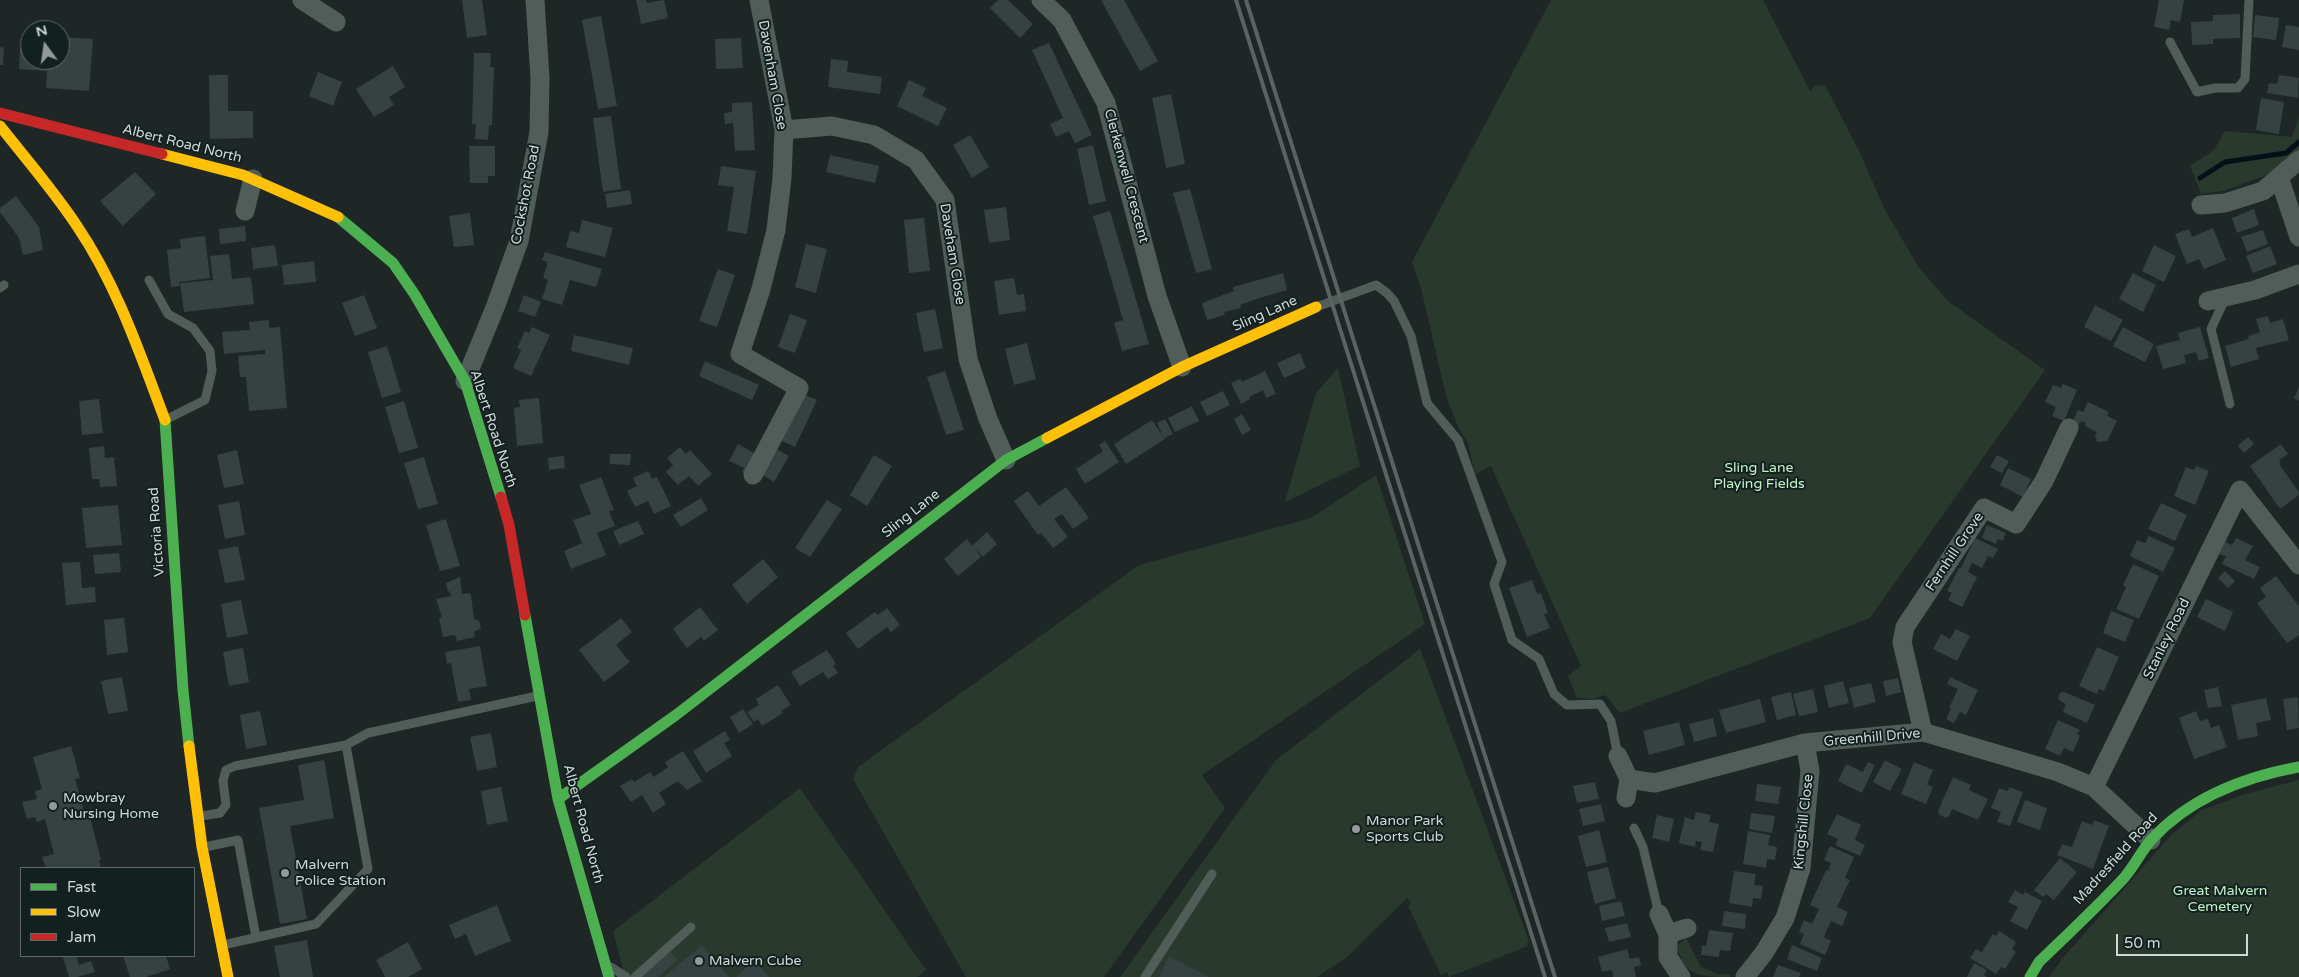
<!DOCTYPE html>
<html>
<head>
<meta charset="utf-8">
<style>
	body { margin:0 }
	#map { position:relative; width:2299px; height:977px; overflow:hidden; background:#1f2626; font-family:"Varela Round",sans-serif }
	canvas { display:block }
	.legend { position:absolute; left:20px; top:867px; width:175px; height:90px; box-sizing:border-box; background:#12201f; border:1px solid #5e6a69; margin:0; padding:6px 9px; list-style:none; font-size:15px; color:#cfd8d7 }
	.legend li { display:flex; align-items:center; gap:10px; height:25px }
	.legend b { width:25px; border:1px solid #5e6a69 }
	.north { position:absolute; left:20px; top:20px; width:50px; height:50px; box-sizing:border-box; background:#12201f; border:1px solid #5e6a69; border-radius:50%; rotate:346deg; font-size:14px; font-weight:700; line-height:20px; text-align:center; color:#cfd8d7 }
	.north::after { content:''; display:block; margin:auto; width:18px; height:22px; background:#919a99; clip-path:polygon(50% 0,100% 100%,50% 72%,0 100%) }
	.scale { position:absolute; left:2116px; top:934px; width:132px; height:22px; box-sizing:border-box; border:2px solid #cfd8d7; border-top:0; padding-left:6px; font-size:15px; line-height:18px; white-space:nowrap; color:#cfd8d7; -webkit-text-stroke:4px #12201f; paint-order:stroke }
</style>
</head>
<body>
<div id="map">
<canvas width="2299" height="977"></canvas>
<ul class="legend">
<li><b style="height:6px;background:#4caf50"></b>Fast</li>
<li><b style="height:6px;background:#ffc107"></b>Slow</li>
<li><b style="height:6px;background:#c62828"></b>Jam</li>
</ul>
<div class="north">N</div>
<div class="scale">50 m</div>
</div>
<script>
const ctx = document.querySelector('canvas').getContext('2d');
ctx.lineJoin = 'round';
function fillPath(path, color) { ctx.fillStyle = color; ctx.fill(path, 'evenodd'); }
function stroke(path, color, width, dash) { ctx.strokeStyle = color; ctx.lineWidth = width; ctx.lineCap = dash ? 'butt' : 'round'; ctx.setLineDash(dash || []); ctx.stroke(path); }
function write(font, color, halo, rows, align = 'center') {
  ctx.font = font + ' "Varela Round",sans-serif'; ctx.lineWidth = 4; ctx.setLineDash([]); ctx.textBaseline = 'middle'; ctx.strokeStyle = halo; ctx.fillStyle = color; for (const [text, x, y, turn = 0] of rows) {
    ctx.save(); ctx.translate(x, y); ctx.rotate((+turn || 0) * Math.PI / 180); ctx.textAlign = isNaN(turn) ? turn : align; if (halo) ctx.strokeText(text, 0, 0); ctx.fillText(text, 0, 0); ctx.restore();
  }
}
const green = new Path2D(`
	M1551,0H1763L1810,91L1815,86L1825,85L1859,151L1884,208L1919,268L1949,302L2045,370L1870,618L1620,713L1605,695L1592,699L1577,698L1568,676L1581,666L1491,466L1475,474L1468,443L1459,429L1446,396L1422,292L1412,262Z
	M2299,116V153L2272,173L2223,191L2201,194L2190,166L2214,150L2225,131L2292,137Z
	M1338,368L1360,466L1285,502L1316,393Z
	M1376,475L1425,624L1202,775L1225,808L1104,977H966L853,779L858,767L1139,565L1311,518Z
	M1420,649L1529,941L1527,942L1528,946L1449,977L1447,972L1441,975L1408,906L1411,904L1407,898L1347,957L1317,977H1120L1276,760Z
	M2299,780V977H2049L2062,959L2172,834L2202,810L2245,794Z
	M800,788L926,970L917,977H625L613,931Z
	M1686,938L1701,967L1718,974L1731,975L1730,977C1700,977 1685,977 1677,946Z`);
const stream = new Path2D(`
	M2200,178L2225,162L2286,153L2299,142`);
const building = new Path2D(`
	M462,0H482L487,35L467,38Z
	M636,0H646L647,3L664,0L668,18L641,24Z
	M998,0H1008L1033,24L1020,38L990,8Z
	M1101,0H1124L1158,61L1140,71Z
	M2159,0H2184L2180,22L2171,20L2169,30L2154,27Z
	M2240,14V38L2213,39V44L2192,45L2191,22L2213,21V15Z
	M2255,15L2279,18L2276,40L2253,37Z
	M601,16L617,106L598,109L582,20Z
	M2286,25L2299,27V50L2282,47Z
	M60,37L93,39L89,91L46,88L47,71L19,69L20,48L30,49V60H60Z
	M741,38L743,68L716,69L715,39Z
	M1049,43L1092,135L1075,143L1069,131L1056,137L1050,124L1063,118L1032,50Z
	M0,47L4,48L3,65H0Z
	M474,53H491L490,67H494L492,125H489L488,140L475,139L476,124H472Z
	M831,59L848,61L847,72L882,77L880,94L828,87Z
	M393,66L405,87L389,97L394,105L374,117L356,89Z
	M318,72L342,82L333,106L309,96Z
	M209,75H228V111H253V138L210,139Z
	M2279,75L2299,78L2298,98L2267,93L2269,83L2277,84Z
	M909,80L926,88L922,96L947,108L938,126L897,106Z
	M1171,94L1185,164L1166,168L1152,98Z
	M2261,98L2284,102L2279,134L2256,130Z
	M752,102L755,150L735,151L733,123L725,124L724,113L732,112V103Z
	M611,116L621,189L603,192L593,118Z
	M970,135L989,167L972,178L953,145Z
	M1093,145L1106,201L1089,205L1077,149Z
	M469,146H495V176H488V183H470Z
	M830,155L879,166L875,183L826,172Z
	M721,166L756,171L747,234L727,231L734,187L718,185Z
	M135,172L156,194L123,226L100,201Z
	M1190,189L1212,269L1196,273L1173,193Z
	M630,190L632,204L607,208L605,194Z
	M16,196L39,227L43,250L23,255L19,238L0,212V208Z
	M1006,207L1010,240L989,243L984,210Z
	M2254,209L2259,225L2237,233L2232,218Z
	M1110,211L1149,344L1122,351L1114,323L1123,320L1093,216Z
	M470,213L474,245L454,247L449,216Z
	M924,218L930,271L909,273L904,220Z
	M582,220L613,228L605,257L566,247L570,231L579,233Z
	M245,226L246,241L220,244L219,229Z
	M2213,228L2226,260L2204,269L2199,259L2187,264L2175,234L2189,229L2192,237Z
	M2263,230L2268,244L2247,252L2241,237Z
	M205,236L210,278L179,282L180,286L171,287L167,250L181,248L180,239Z
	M806,244L827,249L816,293L795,287Z
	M275,245L278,266L253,269L251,248Z
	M2154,245L2176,256L2164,282L2142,271Z
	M2270,246L2277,264L2253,273L2246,256Z
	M545,252L602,269L596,287L570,280L562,305L542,299L548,280L543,278L548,262L542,260Z
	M229,254L232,279L251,277L254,304L184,312L180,283L213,280L210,256Z
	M314,261L316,282L284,285L282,265Z
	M718,269L735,275L717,327L699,321Z
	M1283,273L1287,290L1256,299L1240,305L1241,308L1224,312L1225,315L1207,320L1202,303L1234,291L1233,287Z
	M2133,273L2156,285L2143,312L2119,299Z
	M1014,278L1017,295L1024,294L1026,311L999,315L994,281Z
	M364,295L377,328L355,336L342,303Z
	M524,295L541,302L535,317L518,311Z
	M2095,305L2123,320L2111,341L2084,327Z
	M935,309L943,348L924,352L916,313Z
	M790,314L807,320L795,353L778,347Z
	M2268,316L2270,323L2283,319L2289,340L2256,348L2259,359L2231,367L2225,346L2249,339L2248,336L2260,332L2256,319Z
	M269,320V328L280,327L287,408L249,411L246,377H240L238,356L265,354V350L224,354L222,332L250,330L249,322Z
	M532,327L550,335L531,376L513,368L521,350L517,348L525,331L529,333Z
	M2123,327L2154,344L2145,362L2113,346Z
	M2200,327L2209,358L2199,361L2196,352L2184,355L2186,363L2163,369L2156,346L2180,340L2178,333Z
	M574,335L633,348L629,365L571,351Z
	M1027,343L1036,379L1014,385L1005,349Z
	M387,346L401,392L382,398L368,352Z
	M1300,353L1306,368L1284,378L1277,363Z
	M705,361L759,385L752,400L699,376Z
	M945,371L964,430L946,435L927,377Z
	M1265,371L1276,394L1266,398L1263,390L1249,397L1250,399L1241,404L1231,383L1240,379L1242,382Z
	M2063,384L2077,390L2064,421L2052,416L2056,407L2045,402L2053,385L2061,388Z
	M2299,387V401L2294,398Z
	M1223,391L1230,405L1207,416L1200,402Z
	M800,393L817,400L795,447L778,439Z
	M539,398L543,443L517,446L514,408L520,407L519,400Z
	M99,399L103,433L82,435L79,401Z
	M404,401L418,448L399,453L385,407Z
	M2088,402L2109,412L2107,416L2117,421L2107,441L2097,442L2095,435L2097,432L2085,426L2086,423L2081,421L2078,426L2072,423L2078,410L2083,412Z
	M1192,406L1199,421L1175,432L1168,418Z
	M1242,414L1251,430L1242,435L1234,419Z
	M1165,419L1173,434L1164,438L1157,423Z
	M1152,420L1165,439L1126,464L1114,444Z
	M2248,437L2254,444L2244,453L2238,446Z
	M1105,441L1119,462L1085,484L1076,469L1103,451L1099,445Z
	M738,444L754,453L750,476L742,472L744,468L729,461Z
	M2281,444L2288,454L2279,460L2281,462L2279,464L2299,492V495L2280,509L2250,466Z
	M104,446L105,458L114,457L117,486L100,487L99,479H92L89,448Z
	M680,447L686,454L690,450L712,474L698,486L689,476L678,485L666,472L673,465L667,458Z
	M773,447L789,456L774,482L759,473Z
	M237,450L244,484L224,488L217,455Z
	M610,454H631L630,465L610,464Z
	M874,455L892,466L867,506L850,495Z
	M1997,455L2009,461L2002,473L1990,467Z
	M564,456L565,468L549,470L548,458Z
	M424,457L438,504L418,509L404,463Z
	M2196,466L2209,471L2195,505L2174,496L2186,467L2194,470Z
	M2008,468L2031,479L2023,497L2000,485Z
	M648,471L652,479L657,477L671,506L654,514L648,501L635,507L627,491L637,486L633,478Z
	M601,477L614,510L609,511L615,526L597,533L606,555L571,569L564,551L582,543L573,520L591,514L579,485Z
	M1066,487L1089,518L1073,529L1062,514L1054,519L1068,537L1053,548L1041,533L1038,535L1014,501L1028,491L1039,506Z
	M701,498L708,510L681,527L673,515Z
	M827,500L842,509L810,557L795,548Z
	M239,501L245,535L225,539L218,505Z
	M2161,503L2187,515L2175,541L2148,529Z
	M118,505L122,545L86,548L82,508Z
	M446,519L460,566L440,571L426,525Z
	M638,521L644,534L619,545L613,531Z
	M1987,525L2006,533L2003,541L1998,539L1996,544L1982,538Z
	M987,532L997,544L983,557L975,548L981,557L958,576L944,559L967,539L972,546Z
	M2149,536L2175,548L2163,572L2130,556L2137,540L2145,543Z
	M1975,538L1998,549L1993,558L1988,556L1982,568L1972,563L1968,572L1977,577L1962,607L1948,600L1952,593L1947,591L1959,568H1961Z
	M2236,538L2253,546L2245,560L2260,567L2254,579L2222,564L2226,556L2219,554L2225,542L2232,545Z
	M238,546L245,580L225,583L218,550Z
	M119,553L121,572L95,574L93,555Z
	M763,559L778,577L747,604L732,585Z
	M80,562L82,588L95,587L96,602L66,605L62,563Z
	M2133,564L2159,576L2139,619L2116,609L2126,587L2123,585Z
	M2225,571L2235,581L2228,588L2218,578Z
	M2276,576L2299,606V635L2287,643L2257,603L2266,597L2260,588Z
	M460,577L462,594L469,593L471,595L474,619L479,621L481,628L474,632L475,637L457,641L455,635L443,637L439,618L442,617L436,599L451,596L450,591L448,592L446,583Z
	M1532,580L1537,594L1541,593L1548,613L1544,614L1550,628L1527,637L1509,588Z
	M2206,599L2233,612L2225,631L2197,617Z
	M241,600L248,634L227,638L221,604Z
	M700,607L718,630L704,641L701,637L687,648L673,629Z
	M887,608L900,625L891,632L887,627L858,649L846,633L875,612L878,615Z
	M2111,611L2134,620L2125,642L2103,633Z
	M124,618L128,652L107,655L104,620Z
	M621,618L632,632L616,645L630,662L604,682L579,650Z
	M1956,629L1970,636L1957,661L1933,649L1941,634L1950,639Z
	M480,646L487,686L469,689L471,700L458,702L451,663L447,664L445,652Z
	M2097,647L2119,657L2104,691L2099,689L2097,694L2079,686Z
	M243,648L249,682L229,686L223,652Z
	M827,650L836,664L833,666L838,673L828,679L823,672L800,686L791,672Z
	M122,677L128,711L108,714L101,681Z
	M1950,677L1978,690L1966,715L1960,712L1954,723L1946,719L1951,709L1949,708L1958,689L1947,684Z
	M1898,678L1901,692L1886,696L1883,681Z
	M1843,681L1849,703L1829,708L1824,686Z
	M1871,683L1876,702L1854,708L1849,688Z
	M778,685L791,705L781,711L783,713L762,726L758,719L754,722L747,712L759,705L756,699Z
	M2218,687L2222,706L2208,708L2204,690Z
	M1813,689L1818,712L1799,716L1793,694Z
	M1791,692L1796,715L1777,720L1771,697Z
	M2064,692L2095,705L2087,723L2063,712L2066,704L2060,701L2058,698L2060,693Z
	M2298,697L2299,728L2287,730L2283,699Z
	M2266,698L2271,720L2256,723L2258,736L2238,740L2231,705Z
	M1760,699L1766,722L1726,733L1719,710Z
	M743,709L753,724L739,733L730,717Z
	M260,711L267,745L246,749L240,715Z
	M2196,711L2200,721L2208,719L2211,728L2219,725L2227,747L2194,759L2179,718Z
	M1713,718L1717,736L1694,742L1689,724Z
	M2058,720L2080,730L2077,734L2080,736L2073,752L2064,748L2060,756L2045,749Z
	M1679,722L1685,745L1649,755L1643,731Z
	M725,731L730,740L724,743L732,756L706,773L693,751Z
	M491,733L497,767L477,771L470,737Z
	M71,746L80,778L75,779L84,811L88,810L101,859L99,860L101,868H46L42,857L54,854L45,819L37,822L35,817L27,819L22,802L37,799L35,791L42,789L33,757Z
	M683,751L702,781L687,790L678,781L659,793L666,804L653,813L642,795L631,802L620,786L632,779L634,782L650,772L654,777L668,767L665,762Z
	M324,760L334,818L290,826L307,919L280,924L259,808L304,800L298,765Z
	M1885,760L1902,769L1890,791L1873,782Z
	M1868,762L1875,765L1862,793L1838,781L1846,764L1863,772Z
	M1914,762L1933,770L1927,785L1933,787L1926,804L1901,794Z
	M1953,777L1971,785L1969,790L1988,799L1978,820L1952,809L1949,816L1946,818L1940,815L1938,811Z
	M1595,782L1599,799L1577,803L1573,786Z
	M1757,784L1781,787L1778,804L1755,801Z
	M501,787L508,821L487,825L481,791Z
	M2009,787L2023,792L2010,826L1997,822L2001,812L1991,808L1999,788L2008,791Z
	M2025,800L2047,808L2040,830L2017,822Z
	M1601,804L1605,821L1583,826L1579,809Z
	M1696,812L1711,815L1709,822L1719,824L1713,852L1700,850L1702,842L1696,841L1695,847L1679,843L1685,817L1694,820Z
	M1751,813L1775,816L1772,833L1749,829Z
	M1837,814L1861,825L1855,840L1865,845L1860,856L1835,845L1838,839L1827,834Z
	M1657,815L1674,819L1669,842L1652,838Z
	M2094,820L2109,826L2093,869L2057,855L2062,844L2072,847L2082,821L2092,825Z
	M1599,830L1607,862L1586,867L1578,836Z
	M1748,831L1770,835L1768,845L1777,847L1775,860L1767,859L1766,868L1743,864Z
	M1830,846L1854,857L1845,878L1850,880L1837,907L1848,912L1842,926L1831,921L1824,937L1831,941L1825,955L1800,944L1804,934L1799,932L1804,920L1812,924L1819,909L1810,905L1826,870L1828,871L1831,863L1824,860Z
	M2060,858L2077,872L2054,900L2046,894L2043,897L2034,890Z
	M1608,867L1616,898L1595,904L1587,872Z
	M1734,871L1756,874L1754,885L1763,886L1761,899L1753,898L1752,907L1729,903Z
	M2015,890L2023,895L2025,892L2042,901L2027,930L2010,921L2018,907L2008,902Z
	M1621,901L1625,916L1602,921L1599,906Z
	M497,905L511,941L475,956L466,934L455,939L449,925Z
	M1724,911L1746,914L1745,929L1722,926Z
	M1627,923L1631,937L1609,942L1605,928Z
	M1709,930L1733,933L1730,951L1720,950L1719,957L1701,955L1702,945L1706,946Z
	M1999,931L2016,942L2012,949L2016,952L2005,969L2001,967L1996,974L1970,958L1976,949L1982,952L1993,934L1996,936Z
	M307,940L313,977H280L274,946Z
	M408,942L422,969L408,977H385L376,960Z
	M702,945L729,977H664Z
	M1792,945L1822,958L1817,971L1787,959Z
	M1627,949L1630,959L1639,957L1641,965L1634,967L1636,977H1613L1612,970L1602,972L1598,957Z
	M670,951L678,960L658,977H640Z
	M76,956L79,965L91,961L95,972L77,977H69L63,957Z
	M123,956H166L170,969L146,977H130Z
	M1169,956L1209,977H1159Z
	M755,960L769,977H736Z
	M1974,963L1987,970L1984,975L1987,977H1967Z
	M1778,965L1801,973L1799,977H1773Z`);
const lane = new Path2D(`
	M2170,42L2197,92L2215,88H2238L2245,79L2249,0
	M149,280L168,314L193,328L210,351L212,371L205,400L167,419
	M0,288L4,285
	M2226,297L2211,329L2230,404
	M1319,306L1376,285L1387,293L1394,301L1411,336L1427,403L1458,440L1502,562L1494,584L1512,640L1539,659L1554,694L1567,705L1600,704L1611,721L1618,756
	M201,816L220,813L226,805L223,781L226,770L235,766L346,745
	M1634,828L1643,847L1659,914
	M205,847L238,840L256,937
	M223,945L316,924L368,869L346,745L368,733L537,696
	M611,967L626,977
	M635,977L691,927
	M1145,977L1212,874`);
const street = new Path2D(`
	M302,0L336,22
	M1041,0L1062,20L1106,103L1157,296L1182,367
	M784,130L832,126L874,135L916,160L945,200L968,359L988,419L1006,460
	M2279,177L2299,237
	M2201,205L2225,203L2263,191L2299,160
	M245,211L253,179
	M2208,301L2255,290L2299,274
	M465,381L496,305L519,241L539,132L540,78L535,0
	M753,475L799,388L740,354L761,289L776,230L782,178L784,130L759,0
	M1923,732L1902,642L1905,627L1984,508L2016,524L2044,481L2069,428
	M1618,756L1629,779L1655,783L1805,743L1923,732L2058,772L2094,787L2151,840
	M2094,787L2240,490L2299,565
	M1626,798L1629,779
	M1659,914L1668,934V957L1681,977
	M1668,934L1687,928
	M1745,977L1764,953L1785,918L1801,868L1810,771L1805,743`);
const fast = new Path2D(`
	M338,217L393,263L415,295L465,381L501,497
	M165,420L183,690L189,746
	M525,615L558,799L609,977
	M558,799L676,715L1006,460L1047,438
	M2030,977L2039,962C2067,935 2096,908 2123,879C2134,867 2141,851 2152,839C2191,797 2244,777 2299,767`);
const slow = new Path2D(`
	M0,126C26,159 54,191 77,226C117,285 140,354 165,420
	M162,154L243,175L338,217
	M1047,438L1182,367L1316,307
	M189,746L202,847L228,977`);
const jam = new Path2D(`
	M0,113L162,154
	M501,497L509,525L525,615`);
const rail = new Path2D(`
	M1236,0L1545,977
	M1246,0L1555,977`);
const markers = [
	[53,806,5,"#919a99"],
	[1356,829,5,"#919a99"],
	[285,873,5,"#919a99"],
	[699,961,5,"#919a99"]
];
const streetNames = [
	["Davenham Close",772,75,80],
	["Albert Road North",182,144,14],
	["Clerkenwell Crescent",1126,176,75],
	["Cockshot Road",526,195,-79],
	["Daveham Close",952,254,81],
	["Sling Lane",1265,314,-24],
	["Albert Road North",493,429,72],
	["Sling Lane",911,514,-38],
	["Victoria Road",157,532,-94],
	["Fernhill Grove",1955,552,-56],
	["Stanley Road",2167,639,-64],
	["Greenhill Drive",1872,738,-5],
	["Kingshill Close",1804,822,-84],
	["Albert Road North",583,824,75],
	["Madresfield Road",2116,859,-48]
];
const parkNames = [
	["Sling Lane",1759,468],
	["Playing Fields",1759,484],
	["Great Malvern",2220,891],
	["Cemetery",2220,907]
];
const poiNames = [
	["Mowbray",63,798],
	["Nursing Home",63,814],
	["Manor Park",1366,821],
	["Sports Club",1366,837],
	["Malvern",295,865],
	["Police Station",295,881],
	["Malvern Cube",709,961]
];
fillPath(green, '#2a392d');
stroke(stream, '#030f19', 5);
fillPath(building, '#364142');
stroke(lane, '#515d59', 9);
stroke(street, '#515d59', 19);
stroke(fast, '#4caf50', 11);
stroke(slow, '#ffc107', 11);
stroke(jam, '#c62828', 11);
stroke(rail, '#5a6262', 4);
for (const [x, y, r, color] of markers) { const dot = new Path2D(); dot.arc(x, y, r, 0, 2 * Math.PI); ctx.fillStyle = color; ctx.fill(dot); stroke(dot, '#12201f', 2); }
write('14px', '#cfd8d7', '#12201f', streetNames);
write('14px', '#c2f1c8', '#12201f', parkNames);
write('14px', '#cfd8d7', '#12201f', poiNames, 'left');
</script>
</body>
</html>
